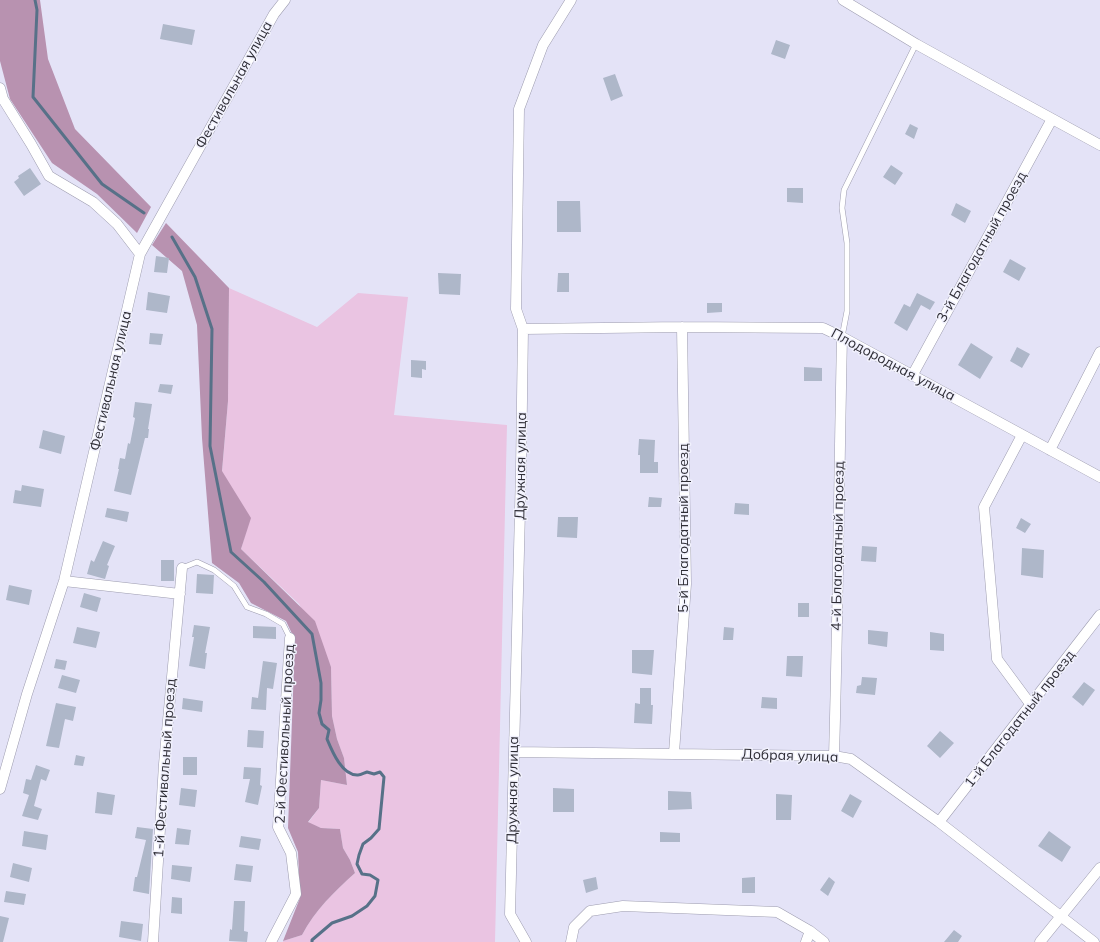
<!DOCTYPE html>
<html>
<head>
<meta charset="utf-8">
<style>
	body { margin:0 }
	canvas { display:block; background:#e4e3f7 }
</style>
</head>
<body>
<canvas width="1100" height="942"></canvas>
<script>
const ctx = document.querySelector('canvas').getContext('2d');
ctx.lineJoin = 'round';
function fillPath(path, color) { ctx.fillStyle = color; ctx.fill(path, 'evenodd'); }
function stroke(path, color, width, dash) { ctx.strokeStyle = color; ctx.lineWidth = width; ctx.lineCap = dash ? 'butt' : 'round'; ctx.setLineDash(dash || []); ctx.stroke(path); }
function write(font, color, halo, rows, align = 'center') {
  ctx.font = font + ' Mulish,sans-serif'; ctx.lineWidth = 3; ctx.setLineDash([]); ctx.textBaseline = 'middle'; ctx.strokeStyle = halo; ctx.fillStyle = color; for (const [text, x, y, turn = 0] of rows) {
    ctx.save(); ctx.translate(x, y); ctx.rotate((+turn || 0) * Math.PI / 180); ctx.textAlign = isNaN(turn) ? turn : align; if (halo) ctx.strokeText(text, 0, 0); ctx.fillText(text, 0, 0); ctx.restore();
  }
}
const green = new Path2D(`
	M229,288L317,327L358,293L408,297L394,415L507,425L495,942H283V941L302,935C315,910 334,892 355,873L350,860L343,848L340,829L321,828L308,823L319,808L321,780L347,785L344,758L337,739L332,716L331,667L299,604L241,549L250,518L222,472L228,401Z`);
const forest = new Path2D(`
	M0,0H40L48,59L75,129L151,207L137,233L97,194L52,163L10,99L0,61Z
	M166,223L229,288L228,401L222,471L251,518L241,549L315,621L331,667L332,716L337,739L344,758L347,785L321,780L319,808L308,822L321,828L340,829L343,848L350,860L355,873C334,892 315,910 302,935L283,941L300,898L298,852L288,828L295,640L286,621L251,603L239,583L212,563L202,438L197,325L182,271L152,245Z`);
const stream = new Path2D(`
	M35,0L37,10L33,97L102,184L144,213
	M172,237L195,277L212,329L210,446L231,552L264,582L312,634L321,683V700L319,713L322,724L329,730L327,739C332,751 342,776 358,775C361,775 364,773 367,772L374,774L380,772L384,777L379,829L371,838L363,844L359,855L357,864L362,874L370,875L378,880L375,896L367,906L352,916L332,923L312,940V942`);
const building = new Path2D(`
	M163,24L195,30L192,45L160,39Z
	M776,40L790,45L785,59L771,54Z
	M615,74L623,96L611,101L603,78Z
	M910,124L918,128L914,139L905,134Z
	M891,165L903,173L895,185L883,177Z
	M30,168L41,184L24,196L14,182L19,178L18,176Z
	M787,188H803V203L787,202Z
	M557,201H580L581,232H557Z
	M956,203L971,211L965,223L951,215Z
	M156,256L169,258L167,273L154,272Z
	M1010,259L1026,268L1019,281L1003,272Z
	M438,273L461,274L460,295L439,294Z
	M558,273H569V292H557Z
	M148,292L170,296L167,313L146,310Z
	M917,293L935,302L930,310L921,305L907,331L894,323L904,304L910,307Z
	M707,303H722V312L707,313Z
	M150,333L163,334L161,345L149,344Z
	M971,343L993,357L980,379L958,365Z
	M1017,347L1030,354L1022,368L1010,361Z
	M411,360L426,361V370L422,369V378L411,377Z
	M804,367L822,368V381H804Z
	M160,384L173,385L171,394L158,392Z
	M135,402L152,404L148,429H149L148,438H145L131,495L114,491L119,469H118L120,458L125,459L128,443L130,444L135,418L133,417Z
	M43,430L65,436L61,454L39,448Z
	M639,439L655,440L654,462H658V473H640V455H638Z
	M22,485L44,489L41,507L13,503L15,490L21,491Z
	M649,497L662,498L661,507H648Z
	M735,503L749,504V515L734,514Z
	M107,508L129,512L127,522L105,517Z
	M558,517H578L577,538L557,537Z
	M1021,518L1031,524L1025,533L1016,528Z
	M103,541L115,546L107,565L109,566L105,579L87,574L91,560L94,562Z
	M862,546L877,547L876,562L861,561Z
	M1022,548L1044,550L1043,578L1021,575Z
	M161,560H174V581H161Z
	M197,574L214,575L213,594L196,593Z
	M9,585L32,590L29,605L6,600Z
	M84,593L101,598L97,612L80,607Z
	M798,603H809V617H798Z
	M194,625L210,627L205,653H207L205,669L189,666L194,637H192Z
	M253,626L276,627V639L253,638Z
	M77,627L100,632L96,648L73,643Z
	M724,627L734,628L733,640H723Z
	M868,630L888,632L887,647L868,644Z
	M930,632L944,634V651L930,650Z
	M632,650H654L652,675L632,673Z
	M787,656H803L802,677L786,676Z
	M56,659L67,661L65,670L54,668Z
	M263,661L277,663L273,689L267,688L266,710L251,709L252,697L258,698Z
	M62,675L80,680L76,693L58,688Z
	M862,677L877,678L875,695L856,693L857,686L861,685Z
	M1084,682L1095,690L1083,706L1072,697Z
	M640,688H651V705H653L652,724L634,723L635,703L640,704Z
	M762,697L777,698V709L761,708Z
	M183,698L203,701L202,712L182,709Z
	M56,703L76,707L73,721L65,719L59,748L46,746Z
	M248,730L264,731L263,748L247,747Z
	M940,731L954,743L940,758L927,746Z
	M76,755L85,757L83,766L74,765Z
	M183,757H197V775H183Z
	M36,765L50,770L46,781L41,779L34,806L42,809L38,820L22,816L29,795L23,793L26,779L31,780Z
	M244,767L261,768L260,785L262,786L258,805L245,802L250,779H243Z
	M181,788L197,790L195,807L179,805Z
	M553,788L574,789V812H553Z
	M668,791L691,792L692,809L668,810Z
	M97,792L115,795L112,815L95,813Z
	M776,794L792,795L791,820H776Z
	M850,794L862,801L853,818L841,811Z
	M137,827L153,829L149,894L133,891L135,877H137L146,840L135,838Z
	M177,828L191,830L189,845L175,844Z
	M24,831L48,835L46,850L22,846Z
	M1049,831L1071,847L1062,862L1038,846Z
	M660,832L680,833V842H660Z
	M241,836L261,839L259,850L239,847Z
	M13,863L32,868L29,882L10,877Z
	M236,864L253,866L251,882L234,880Z
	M172,865L192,867L190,882L171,879Z
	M596,877L598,889L586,893L583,880Z
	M755,877V893H742V878Z
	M829,877L835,882L828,896L820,890Z
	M6,891L26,894L24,905L4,902Z
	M172,897L182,898V914L171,913Z
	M234,901H245L244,931L248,932L247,942L229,941L230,929L232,930Z
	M0,916L9,918L3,942H0Z
	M121,921L143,924L141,941L119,937Z
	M954,930L962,936L958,942H944Z`);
const service = new Path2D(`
	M842,337L847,311V243L842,208L844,190L916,44
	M182,568L197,562L214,570L234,586L247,607L266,614L283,624L290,638`);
const minor = new Path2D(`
	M843,0L916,44L1003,92L1100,145
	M0,88L3,99L31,144L49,176L93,202L117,224L140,254
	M523,329L682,327L823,328L842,337L1100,477
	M912,376L1052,119
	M1022,435L984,507L997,659L1031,705
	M1050,450L1100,352
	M64,581L180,594
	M514,752L834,756L851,759L939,822L1094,942
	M674,753L686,584L682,327
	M834,756C838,616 839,477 842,337
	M0,789L27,694L64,581L140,254L274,14L285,0
	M939,822L1100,615
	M153,942L164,764L182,568
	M271,942L296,894L291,853L278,827L290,638
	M526,942L510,914L521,470L523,329L516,309L519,109L543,45L571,0
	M571,942L574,927L590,911L623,906L777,912L810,931
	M806,942L810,931L824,942
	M1040,942L1100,868`);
const streetNames = [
	["Фестивальная улица",234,85,-61],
	["3-й Благодатный проезд",982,247,-61],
	["Плодородная улица",893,365,28],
	["Фестивальная улица",111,381,-77],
	["Дружная улица",521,466,-89],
	["5-й Благодатный проезд",684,528,-90],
	["4-й Благодатный проезд",838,546,-89],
	["1-й Благодатный проезд",1020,719,-52],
	["2-й Фестивальный проезд",285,734,-87],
	["Добрая улица",790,756,2],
	["1-й Фестивальный проезд",165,768,-86],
	["Дружная улица",513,790,-89]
];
fillPath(green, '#eac4e2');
fillPath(forest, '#b892b0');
stroke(stream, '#577188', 3);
fillPath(building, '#aeb7c9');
stroke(service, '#9d9caf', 6);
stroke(minor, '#9d9caf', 11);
stroke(service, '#fff', 5);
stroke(minor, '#fff', 10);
write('14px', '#2e2d35', '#f1f1fd', streetNames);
</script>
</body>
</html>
